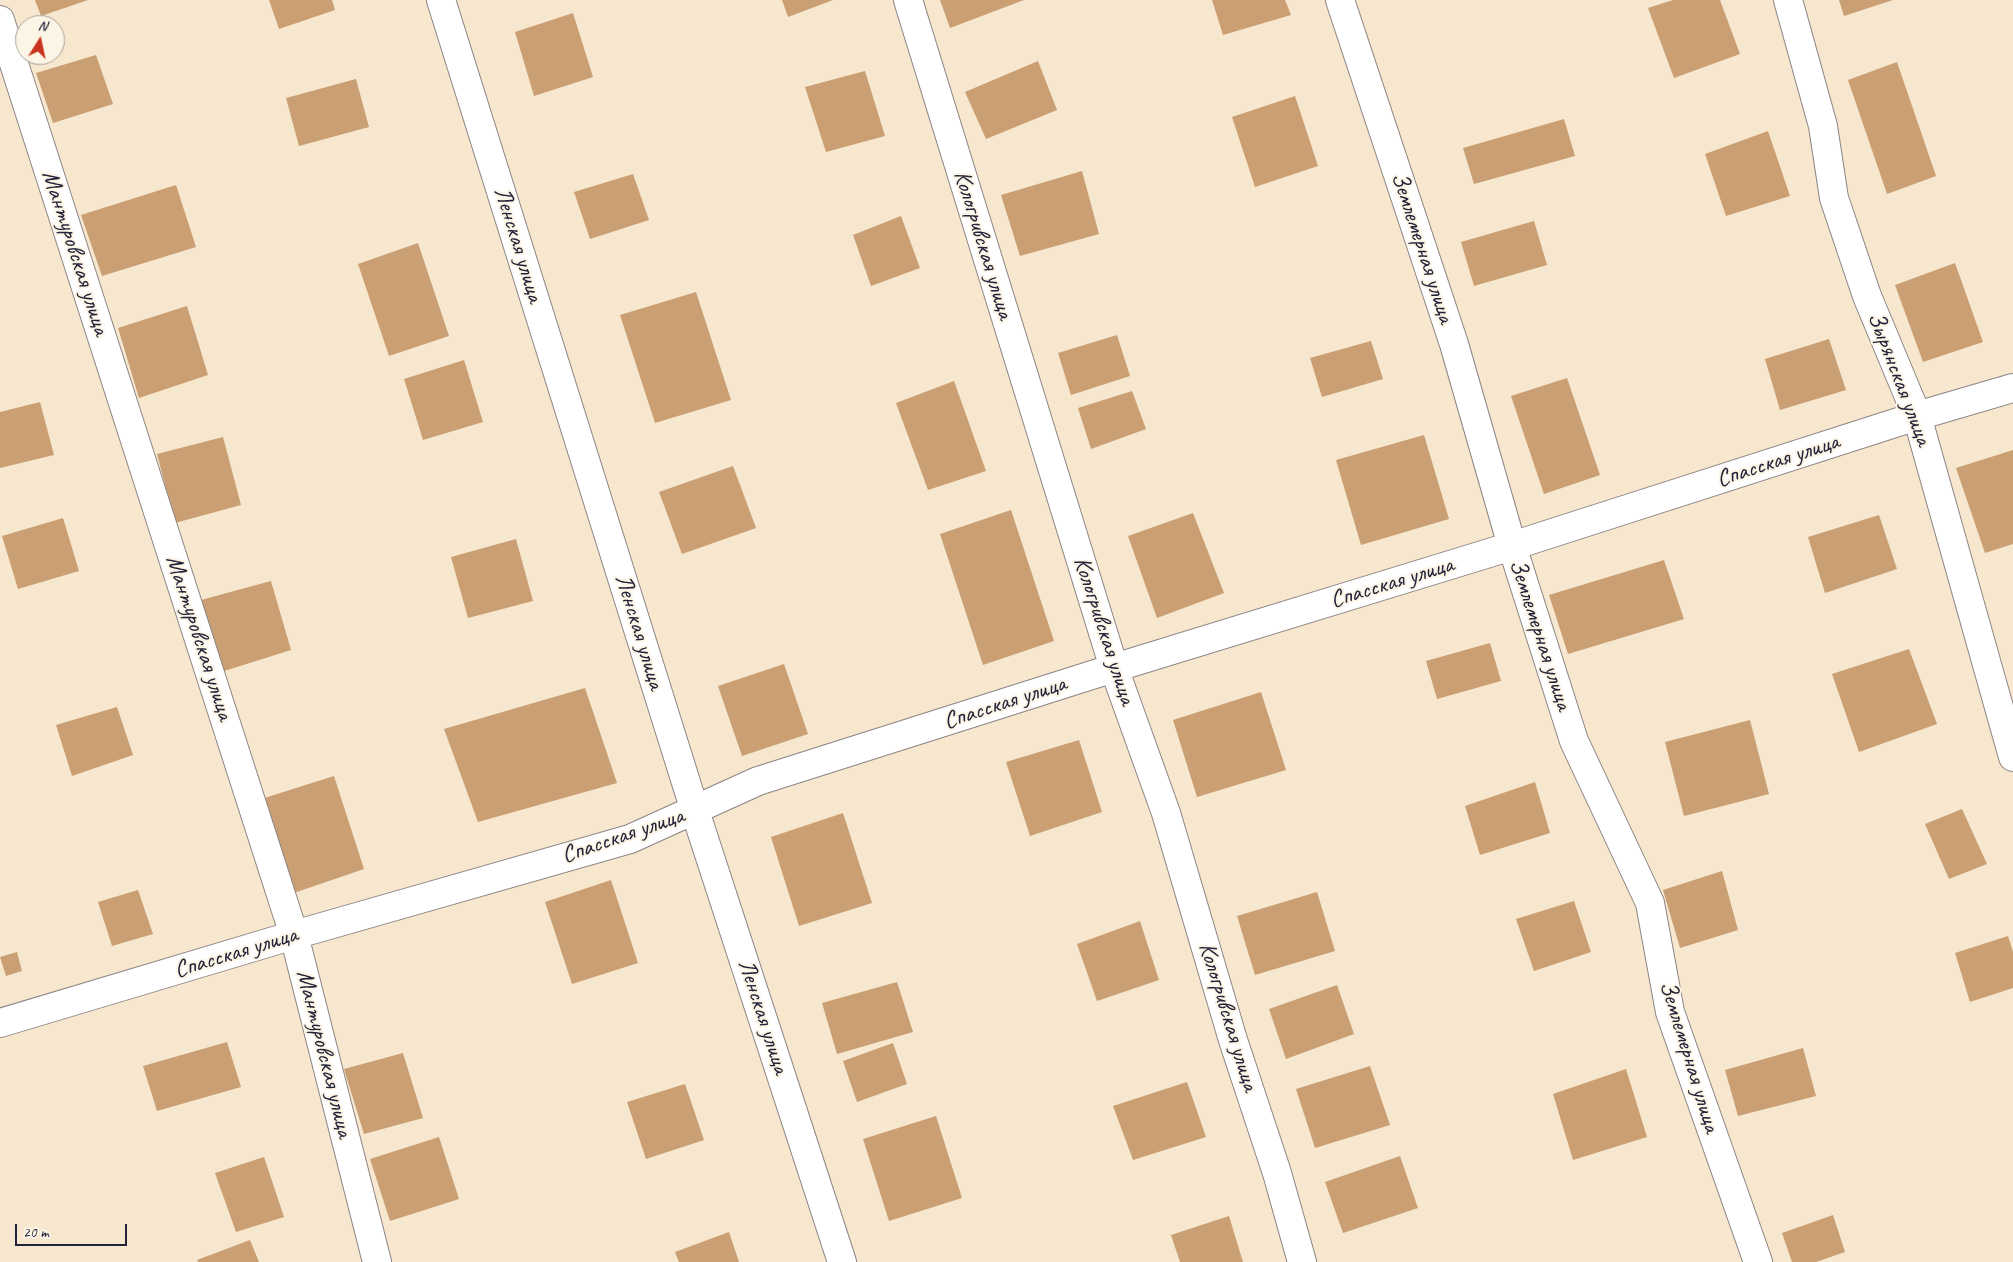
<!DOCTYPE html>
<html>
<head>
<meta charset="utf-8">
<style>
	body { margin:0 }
	#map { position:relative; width:2013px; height:1262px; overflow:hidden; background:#f7e7ce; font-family:Caveat,sans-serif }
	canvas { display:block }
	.north { position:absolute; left:15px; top:15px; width:50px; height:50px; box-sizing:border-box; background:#fcf5e5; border:1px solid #a5a1a1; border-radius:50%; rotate:10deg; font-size:14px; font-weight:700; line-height:20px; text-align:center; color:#22223b }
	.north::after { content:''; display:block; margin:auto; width:18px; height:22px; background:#c8321e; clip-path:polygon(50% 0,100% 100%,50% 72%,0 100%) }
	.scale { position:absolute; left:15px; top:1224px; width:112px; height:22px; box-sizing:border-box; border:2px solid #22223b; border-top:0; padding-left:6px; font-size:15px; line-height:18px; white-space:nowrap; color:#22223b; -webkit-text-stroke:4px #fcf5e5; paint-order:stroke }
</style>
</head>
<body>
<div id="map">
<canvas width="2013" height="1262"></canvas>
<div class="north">N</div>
<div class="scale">20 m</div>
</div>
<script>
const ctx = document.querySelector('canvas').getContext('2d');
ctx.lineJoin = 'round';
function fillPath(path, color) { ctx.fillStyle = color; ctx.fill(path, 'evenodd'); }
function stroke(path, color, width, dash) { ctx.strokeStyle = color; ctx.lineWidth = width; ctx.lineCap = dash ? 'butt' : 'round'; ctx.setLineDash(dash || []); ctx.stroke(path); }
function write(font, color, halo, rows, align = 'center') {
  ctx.font = font + ' Caveat,sans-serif'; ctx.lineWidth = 4; ctx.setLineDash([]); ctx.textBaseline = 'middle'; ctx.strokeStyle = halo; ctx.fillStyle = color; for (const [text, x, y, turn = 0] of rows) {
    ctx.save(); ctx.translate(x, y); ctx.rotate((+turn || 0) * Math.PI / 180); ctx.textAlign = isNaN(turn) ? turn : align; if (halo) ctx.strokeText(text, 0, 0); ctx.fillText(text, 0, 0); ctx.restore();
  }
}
const building = new Path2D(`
	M35,0H88L41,16Z
	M269,0H332L335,10L279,29Z
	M782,0H833L788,17Z
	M940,0H1024L950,28Z
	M1212,0H1285L1291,15L1223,35Z
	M1673,0H1720L1740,54L1674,78L1648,8Z
	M1839,0H1893L1844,16Z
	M573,13L593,77L534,96L515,32Z
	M96,55L113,104L53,123L36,73Z
	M1038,61L1057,110L986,139L965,92Z
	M1897,62L1936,176L1887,194L1848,80Z
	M865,71L885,136L826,152L805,87Z
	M356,79L369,127L299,146L286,98Z
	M1295,96L1318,166L1255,187L1232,117Z
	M1564,119L1575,156L1474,184L1463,148Z
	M1768,131L1790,196L1726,216L1705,154Z
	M1082,171L1099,234L1020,256L1001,195Z
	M633,174L649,220L590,239L574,192Z
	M176,185L196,247L102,276L81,215Z
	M901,216L920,268L871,286L853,235Z
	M1534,221L1547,265L1474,286L1461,242Z
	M418,243L449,336L389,356L358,264Z
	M1955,263L1983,342L1923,362L1895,285Z
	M696,292L731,400L655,423L620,315Z
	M187,306L208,375L139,398L118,328Z
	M1117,335L1130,376L1071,395L1058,353Z
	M1829,339L1846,390L1780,410L1765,359Z
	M1371,341L1383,379L1322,397L1310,358Z
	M464,360L483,422L423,440L404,379Z
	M1567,378L1600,475L1544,494L1511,396Z
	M954,381L986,471L928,490L896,403Z
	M1132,391L1146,429L1091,449L1078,408Z
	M40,402L54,455L0,468V412Z
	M1424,435L1449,519L1361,545L1336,460Z
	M223,437L241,505L175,523L157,454Z
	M2013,450V544L1985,553L1956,468Z
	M733,466L756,528L682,554L659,492Z
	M1011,510L1054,641L983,665L940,534Z
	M1193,513L1224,593L1157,618L1128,536Z
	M1879,515L1897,569L1825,593L1808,537Z
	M63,518L79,571L18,589L2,536Z
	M516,539L533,601L468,618L451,557Z
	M1664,560L1684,619L1568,654L1549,595Z
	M271,581L291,650L221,672L201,600Z
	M1490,643L1501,681L1437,699L1426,661Z
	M1909,649L1937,724L1859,752L1832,674Z
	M784,664L808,734L742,756L718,686Z
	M585,688L617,783L478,822L444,729Z
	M1261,692L1286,770L1197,797L1173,720Z
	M117,707L133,755L72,776L56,725Z
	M1750,720L1769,794L1684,816L1665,742Z
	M1079,740L1102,812L1030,836L1006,762Z
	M334,776L364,869L288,895L258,800Z
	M1535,782L1550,833L1480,855L1465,806Z
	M1962,809L1987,864L1949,879L1925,824Z
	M843,813L872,903L799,926L771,837Z
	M1722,871L1738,930L1680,948L1663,890Z
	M611,880L638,963L572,984L545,902Z
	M138,890L153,934L112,946L98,902Z
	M1317,892L1335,951L1255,975L1237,916Z
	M1574,901L1591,952L1534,971L1516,919Z
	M1140,921L1159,980L1097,1001L1077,944Z
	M2008,936L2013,952V988L1970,1002L1955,953Z
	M17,952L22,971L6,976L0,957Z
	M897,982L913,1032L837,1054L822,1003Z
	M1337,985L1354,1034L1286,1059L1269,1009Z
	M227,1042L241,1087L157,1111L143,1066Z
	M893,1043L907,1084L857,1102L843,1061Z
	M1803,1048L1816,1096L1738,1116L1725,1070Z
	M403,1053L423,1118L364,1134L344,1069Z
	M1370,1066L1390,1125L1315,1148L1296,1089Z
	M1626,1069L1647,1137L1573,1160L1553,1094Z
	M1187,1082L1206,1137L1133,1160L1113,1106Z
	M685,1084L704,1140L646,1159L627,1102Z
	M936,1116L962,1198L889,1221L863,1139Z
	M439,1137L459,1199L390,1221L370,1159Z
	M1400,1156L1418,1208L1343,1233L1325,1182Z
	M264,1157L284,1217L236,1232L215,1173Z
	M1833,1215L1845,1252L1816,1262H1792L1782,1233Z
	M1229,1216L1243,1262H1180L1171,1235Z
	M729,1232L739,1262H679L675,1252Z
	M250,1240L259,1262H198L197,1260Z`);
const minor = new Path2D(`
	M441,0L695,811L842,1262
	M908,0L1114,668L1166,813L1233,1040L1277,1173L1302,1262
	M1340,0L1454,344L1512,546L1574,741L1650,903L1670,1012L1758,1262
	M1788,0L1823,126L1834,198L1867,296L1917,416L2013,757
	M0,20L294,935L377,1262
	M0,1023L294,935L630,839L758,781L1114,668L1512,546L1917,416L2013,388`);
const streetNames = [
	["Ленская улица",518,245,73],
	["Кологривская улица",983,245,73],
	["Землемерная улица",1422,248,72],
	["Мантуровская улица",75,253,72],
	["Зырянская улица",1899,379,69],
	["Спасская улица",1778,461,-18],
	["Спасская улица",1392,583,-17],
	["Кологривская улица",1104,631,72],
	["Ленская улица",639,632,73],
	["Землемерная улица",1540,635,72],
	["Мантуровская улица",199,638,72],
	["Спасская улица",1005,703,-18],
	["Спасская улица",623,836,-19],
	["Спасская улица",236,953,-17],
	["Ленская улица",763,1017,72],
	["Кологривская улица",1228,1017,73],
	["Мантуровская улица",324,1054,76],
	["Землемерная улица",1689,1057,73]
];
fillPath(building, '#c99f73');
stroke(minor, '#8c8484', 30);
stroke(minor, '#fff', 28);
write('24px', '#22223b', '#fcf5e5', streetNames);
</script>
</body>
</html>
